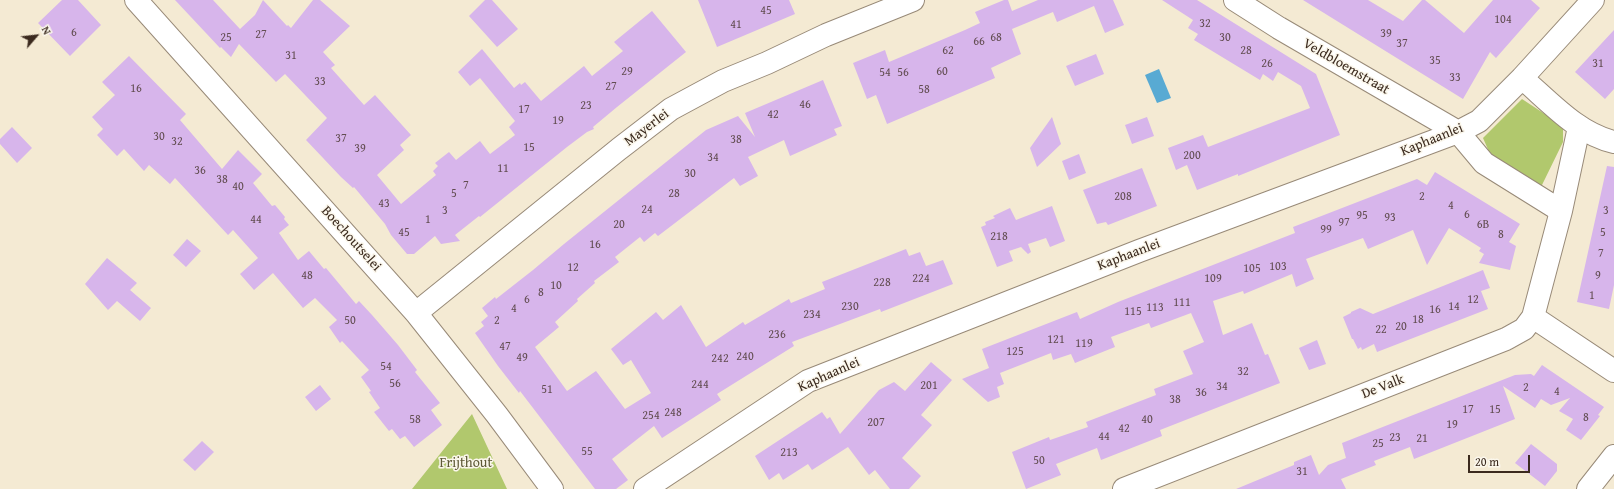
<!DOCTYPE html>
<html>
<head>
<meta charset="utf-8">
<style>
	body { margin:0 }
	#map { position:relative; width:1614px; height:489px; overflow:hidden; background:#f4ead3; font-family:"Gentium Book Plus",serif }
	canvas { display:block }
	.north { position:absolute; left:16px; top:16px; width:40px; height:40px; -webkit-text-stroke:3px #fbf7ec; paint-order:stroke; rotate:62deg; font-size:11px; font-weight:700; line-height:16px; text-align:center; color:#3b2a1e }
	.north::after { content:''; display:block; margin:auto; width:14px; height:18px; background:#3b2a1e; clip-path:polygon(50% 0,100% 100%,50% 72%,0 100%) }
	.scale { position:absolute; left:1468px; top:455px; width:62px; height:18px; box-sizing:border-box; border:2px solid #3b2a1e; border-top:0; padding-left:5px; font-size:12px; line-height:14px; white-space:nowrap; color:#3b2a1e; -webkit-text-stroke:3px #fbf7ec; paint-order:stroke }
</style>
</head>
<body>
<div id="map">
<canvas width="1614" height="489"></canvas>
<div class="north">N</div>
<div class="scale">20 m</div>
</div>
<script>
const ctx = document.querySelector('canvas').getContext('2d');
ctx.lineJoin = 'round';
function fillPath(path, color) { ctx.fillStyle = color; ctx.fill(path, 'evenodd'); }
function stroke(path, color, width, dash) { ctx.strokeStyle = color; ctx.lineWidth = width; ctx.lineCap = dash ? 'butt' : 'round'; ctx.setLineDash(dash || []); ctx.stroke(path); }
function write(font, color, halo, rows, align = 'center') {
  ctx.font = font + ' "Gentium Book Plus",serif'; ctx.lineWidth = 3; ctx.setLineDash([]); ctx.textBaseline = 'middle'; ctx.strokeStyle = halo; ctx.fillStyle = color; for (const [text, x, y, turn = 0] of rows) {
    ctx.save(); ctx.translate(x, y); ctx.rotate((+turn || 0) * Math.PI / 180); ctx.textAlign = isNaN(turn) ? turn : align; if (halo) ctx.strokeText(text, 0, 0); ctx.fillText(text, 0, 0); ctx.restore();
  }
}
const green = new Path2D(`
	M1522,99L1563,126V142L1542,185H1534L1490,154L1483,138Z
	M472,414L507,489H412Z`);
const water = new Path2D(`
	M1159,69L1171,98L1157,103L1145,75Z`);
const building = new Path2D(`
	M62,0H78L101,25L70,56L38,23Z
	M175,0H213L240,29L255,15L263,0L287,26L288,25L291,28L313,0H320L350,26L323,52L335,65L331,68L364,105L375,95L411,135L400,145L404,150L377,175L401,204L436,175L433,171L438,166L435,163L449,152L456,160L480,141L490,154L515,135L509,127L515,121L480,78L470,86L458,72L482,49L514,88L520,83L521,85L525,82L541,101L584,66L592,76L623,51L614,42L652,11L686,52L617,107L593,127L594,129L587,132L567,147L480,217L479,216L455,235L460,241L441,244L435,236L414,254H407L391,235L385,224L354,187L353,188L341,177L306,140L327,118L285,74L276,82L239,44L231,57L221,47L220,48Z
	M485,0H492L518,29L497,47L469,16Z
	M698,0H789L795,14L717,47Z
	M1004,0H1008L1012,11L1038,0H1113L1124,25L1105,33L1094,6L1057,22L1053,12L1012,29L1021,54L991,68L995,78L887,124L876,95L867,99L853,63L885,50L889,62L965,30L980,23L975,12Z
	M1162,0H1197L1316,74L1340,135L1238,176V174L1197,190L1187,165L1176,170L1168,148L1203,135L1208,147L1310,108L1301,86L1278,72L1273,81L1263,74L1260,80L1194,40L1198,34L1188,28L1193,20Z
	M1303,0H1368L1403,21L1422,0H1425L1464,33L1493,0H1531L1540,8L1496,58L1490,52L1463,99Z
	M1614,30V89L1605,99L1575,72Z
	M1096,54L1104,74L1075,86L1066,66Z
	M129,56L186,114L180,120L222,169L238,150L262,174L253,183L272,206L275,205L285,217L284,219L289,225L279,233L298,260L309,251L324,269L326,268L356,304L359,301L372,315L398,345L417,370L415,372L440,403L431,410L442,425L414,447L405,436L400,439L392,429L389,431L374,412L380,408L369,392L371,391L361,377L369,370L342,341L340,343L329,327L337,320L315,298L303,308L273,273L254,290L240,274L258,258L233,230L228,235L175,178L170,184L149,165L144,171L124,149L117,156L97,135L103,129L92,117L115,95L102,82Z
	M823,80L842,126L834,129L837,135L790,156L784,140L748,157L758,176L740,186L734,178L658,236L655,233L644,242L640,237L615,257L619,262L594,281L595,283L577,299L578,301L555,322L559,327L535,347L567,391L596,371L625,409L651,393L631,360L623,365L611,349L656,312L663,320L681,305L706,347L743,322L745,325L789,299L791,303L825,289L822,282L906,249L909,256L920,252L926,266L943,260L953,284L881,312L880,309L792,342L794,346L717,394L721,400L662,438L654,426L612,459L628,480L616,489H595L520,391L519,393L498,366L475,333L484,326L481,322L488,316L482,308L495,297L496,299L533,270L564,244L706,130L738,116L755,137L745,113Z
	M1052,117L1061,144L1037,167L1030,148Z
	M1147,117L1154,136L1132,144L1125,125Z
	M12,127L32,148L17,163L0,144V139Z
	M1079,154L1086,173L1069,180L1062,161Z
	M1607,166L1614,167V285L1609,309L1577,302Z
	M1142,168L1157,206L1108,225L1106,222L1097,224L1083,190Z
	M1435,172L1520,224L1509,242L1516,246L1510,270L1479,263L1484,254L1479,251L1481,248L1449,228L1427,265L1413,230L1368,249L1363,238L1306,259L1314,279L1296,287L1292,274L1244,294L1243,291L1213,301L1223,335L1252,323L1265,355L1268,354L1280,383L1160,430L1162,436L1101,460L1097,448L1056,464L1061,475L1026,489L1012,452L1049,437L1050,440L1088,427L1086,422L1156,395L1154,389L1193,374L1183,351L1204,342L1191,313L1151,328L1149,323L1111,337L1115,347L1075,363L1071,354L1053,360L1051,353L1000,373L1004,384L997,387L1000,397L988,402L962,379L989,368L982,349L1077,312L1080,319L1118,302L1295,233L1293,227L1417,179L1427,185Z
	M1052,206L1065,241L1050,247L1046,238L1028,244L1031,252L1028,254L1021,247L1009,251L1013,261L997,267L981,227L986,225L985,222L995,218L993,216L1010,208L1016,220Z
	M187,239L201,251L186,267L173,255Z
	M107,258L137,283L130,290L151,308L140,321L117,301L108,310L85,284Z
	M1483,270L1490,288L1481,291L1488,309L1377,352L1374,344L1362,350L1361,347L1358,349L1353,339H1352L1343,317L1351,313V312L1360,308L1373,314Z
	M1317,340L1326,364L1309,370L1299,348Z
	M931,362L952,380L921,415L932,425L902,458L921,476L909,489H890L875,470L869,475L848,447L812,470L808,464L783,480L779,473L769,480L755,456L822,412L827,419L830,417L840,434L879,390L894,382L905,391Z
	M1542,365L1604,407L1598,415L1600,416L1581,440L1566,430L1573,419L1559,411L1570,398L1551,405L1541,399L1535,408L1503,386L1515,419L1414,459L1410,447L1374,461L1376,465L1341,479L1346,489H1236L1294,465V462L1311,455L1319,475L1328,465L1346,458L1342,443L1515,375L1531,374L1534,376Z
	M320,385L331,399L316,411L305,397Z
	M202,441L214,452L195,471L183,460Z
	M1531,444L1557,464V471L1545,486L1515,463Z`);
const minor = new Path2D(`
	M136,0L416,313L497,415L552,489
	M1522,78C1550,102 1578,134 1614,142
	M1561,211L1579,127
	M416,313L619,149L671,109L723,81L767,63L826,35L913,0
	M1533,317L1614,371
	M645,489L808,381L1139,251L1458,132L1479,121L1522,78L1593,0
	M1124,489L1506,339L1524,329L1533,317L1561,211L1484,163L1458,132L1279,28L1235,0
	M1588,489L1614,456`);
const numberNames = [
	["45",766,11],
	["104",1503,20],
	["32",1205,24],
	["41",736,25],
	["6",74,33],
	["39",1386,34],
	["27",261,35],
	["25",226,38],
	["68",996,38],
	["30",1225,38],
	["66",979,42],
	["37",1402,44],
	["62",948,51],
	["28",1246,51],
	["31",291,56],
	["35",1435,61],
	["26",1267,64],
	["31",1598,64],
	["29",627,72],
	["60",942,72],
	["54",885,73],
	["56",903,73],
	["33",1455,78],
	["33",320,82],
	["27",611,87],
	["16",136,89],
	["58",924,90],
	["46",805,105],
	["23",586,106],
	["17",524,110],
	["42",773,115],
	["19",558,121],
	["30",159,137],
	["37",341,139],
	["38",736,140],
	["32",177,142],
	["15",529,148],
	["39",360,149],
	["200",1192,156],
	["34",713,158],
	["11",503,169],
	["36",200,171],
	["30",690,174],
	["38",222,180],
	["7",466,186],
	["40",238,187],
	["5",454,194],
	["28",674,194],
	["208",1123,197],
	["2",1422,197],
	["43",384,204],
	["4",1451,206],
	["24",647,210],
	["3",445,211],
	["3",1606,211],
	["6",1467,215],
	["95",1362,216],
	["93",1390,218],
	["44",256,220],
	["1",428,220],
	["97",1344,223],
	["20",619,225],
	["6B",1483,225],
	["99",1326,230],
	["45",404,233],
	["5",1603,233],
	["8",1501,235],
	["218",999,237],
	["16",595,245],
	["7",1601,254],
	["103",1278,267],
	["12",573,268],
	["105",1252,269],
	["48",307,276],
	["9",1598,276],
	["224",921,279],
	["109",1213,279],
	["228",882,283],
	["10",556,286],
	["8",541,293],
	["1",1592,296],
	["6",527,300],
	["12",1473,300],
	["111",1182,303],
	["230",850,307],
	["14",1454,307],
	["113",1155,308],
	["4",514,309],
	["16",1435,310],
	["115",1133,312],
	["234",812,315],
	["18",1418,320],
	["50",350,321],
	["2",497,321],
	["20",1401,327],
	["22",1381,330],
	["236",777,335],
	["121",1056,340],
	["119",1084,344],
	["47",505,347],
	["125",1015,352],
	["240",745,357],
	["49",522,358],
	["242",720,359],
	["54",386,367],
	["32",1243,372],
	["56",395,384],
	["244",700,385],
	["201",929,386],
	["34",1222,387],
	["2",1526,388],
	["51",547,390],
	["4",1557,392],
	["36",1201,393],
	["38",1175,400],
	["17",1468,410],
	["15",1495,410],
	["248",673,413],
	["254",651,416],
	["8",1586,418],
	["58",415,420],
	["40",1147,420],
	["207",876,423],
	["19",1452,425],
	["42",1124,429],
	["44",1104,437],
	["23",1395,438],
	["21",1422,439],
	["25",1378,444],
	["55",587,452],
	["213",789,453],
	["50",1039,461],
	["31",1302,472]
];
const streetNames = [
	["Veldbloemstraat",1346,67,30],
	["Mayerlei",647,128,-37],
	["Kaphaanlei",1432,140,-22],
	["Boechoutselei",351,239,48],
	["Kaphaanlei",1129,255,-21],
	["Kaphaanlei",829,375,-24],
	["De Valk",1383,387,-21]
];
const parkNames = [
	["Frijthout",466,463]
];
fillPath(green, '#b1c86d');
fillPath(water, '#58aad3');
fillPath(building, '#d7b5eb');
stroke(minor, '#988a78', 24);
stroke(minor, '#fff', 22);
write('12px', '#624d51', null, numberNames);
write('14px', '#3b2a1e', '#fbf7ec', streetNames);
write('14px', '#5e5936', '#fbf7ec', parkNames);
</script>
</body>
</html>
